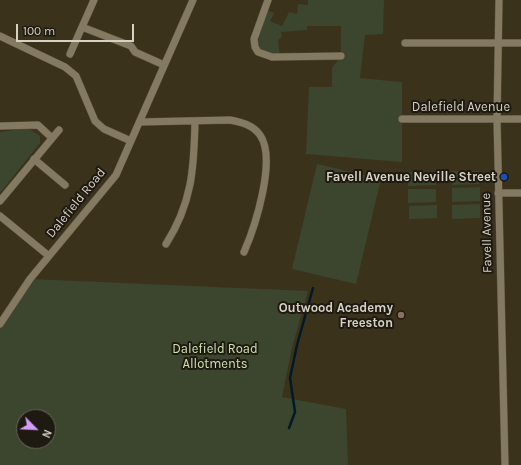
<!DOCTYPE html>
<html>
<head>
<meta charset="utf-8">
<style>
	body { margin:0 }
	#map { position:relative; width:521px; height:465px; overflow:hidden; background:#3b321c; font-family:Karla,sans-serif }
	canvas { display:block }
	.north { position:absolute; left:16px; top:409px; width:40px; height:40px; box-sizing:border-box; background:#1e1a11; border:1px solid #686359; border-radius:50%; rotate:114deg; font-size:11px; font-weight:700; line-height:16px; text-align:center; color:#d6d1c4 }
	.north::after { content:''; display:block; margin:auto; width:14px; height:18px; background:#d69bfa; clip-path:polygon(50% 0,100% 100%,50% 72%,0 100%) }
	.scale { position:absolute; left:16px; top:24px; width:118px; height:18px; box-sizing:border-box; border:2px solid #d6d1c4; border-top:0; padding-left:5px; font-size:12px; line-height:14px; white-space:nowrap; color:#d6d1c4; -webkit-text-stroke:3px #1e1a11; paint-order:stroke }
</style>
</head>
<body>
<div id="map">
<canvas width="521" height="465"></canvas>
<div class="north">N</div>
<div class="scale">100 m</div>
</div>
<script>
const ctx = document.querySelector('canvas').getContext('2d');
ctx.lineJoin = 'round';
function fillPath(path, color) { ctx.fillStyle = color; ctx.fill(path, 'evenodd'); }
function stroke(path, color, width, dash) { ctx.strokeStyle = color; ctx.lineWidth = width; ctx.lineCap = dash ? 'butt' : 'round'; ctx.setLineDash(dash || []); ctx.stroke(path); }
function write(font, color, halo, rows, align = 'center') {
  ctx.font = font + ' Karla,sans-serif'; ctx.lineWidth = 4; ctx.setLineDash([]); ctx.textBaseline = 'middle'; ctx.strokeStyle = halo; ctx.fillStyle = color; for (const [text, x, y, turn = 0] of rows) {
    ctx.save(); ctx.translate(x, y); ctx.rotate((+turn || 0) * Math.PI / 180); ctx.textAlign = isNaN(turn) ? turn : align; if (halo) ctx.strokeText(text, 0, 0); ctx.fillText(text, 0, 0); ctx.restore();
  }
}
const green = new Path2D(`
	M308,0H384L383,34L365,35L360,78L402,82V162L306,154L309,87H332V68L341,56V26H307V30L281,32L282,37L278,40L280,57L258,52L255,31L264,9L274,13L270,21L282,26L289,12L297,14L298,4L308,5Z
	M28,128L40,136V143L0,193V132Z
	M317,164L381,179L356,284L292,269Z
	M451,171H479L480,184L452,185Z
	M408,172H435L436,185L408,186Z
	M480,187V201L452,202V188Z
	M408,189H436V202L408,203Z
	M480,204V218L452,219V205Z
	M437,205V218L409,219V206Z
	M30,279L308,291L292,348L282,397L346,409L348,465H0V324ZM24,417H48V441H24Z`);
const stream = new Path2D(`
	M289,428L295,412L290,378L297,345L313,288`);
const street = new Path2D(`
	M94,0L82,27L131,46L135,52L164,65
	M268,0L254,39L255,47L258,52L272,57L341,56
	M499,0L497,119L505,465
	M0,36L65,67L76,76L95,121L104,129L131,141
	M405,43H521
	M70,54L82,27
	M402,119H521
	M140,122L230,120C241,122 253,125 260,135C277,159 255,227 244,252
	M0,126L38,125L52,138
	M34,159L65,185
	M498,193H521
	M0,201L59,130
	M0,216L49,256
	M166,244C192,203 194,169 195,121
	M0,324L30,279L116,175L193,0`);
const markers = [
	[504,177,4,"#1a4fb4"],
	[401,315,4,"#8d6e63"]
];
const streetNames = [
	["Dalefield Avenue",461,107],
	["Dalefield Road",76,203,-51],
	["Favell Avenue",487,233,-91]
];
const poiNames = [
	["Favell Avenue Neville Street",496,177],
	["Outwood Academy",393,308],
	["Freeston",393,323]
];
const parkNames = [
	["Dalefield Road",215,349],
	["Allotments",215,364]
];
fillPath(green, '#3c452e');
stroke(stream, '#041928', 2.5);
stroke(street, '#544d3a', 8);
stroke(street, '#847a62', 7);
for (const [x, y, r, color] of markers) { const dot = new Path2D(); dot.arc(x, y, r, 0, 2 * Math.PI); ctx.fillStyle = color; ctx.fill(dot); stroke(dot, '#1e1a11', 1.5); }
write('13px', '#d6d1c4', '#1e1a11', streetNames);
write('bold 13px', '#d6d1c4', '#1e1a11', poiNames, 'right');
write('13px', '#cde2af', '#1e1a11', parkNames);
</script>
</body>
</html>
